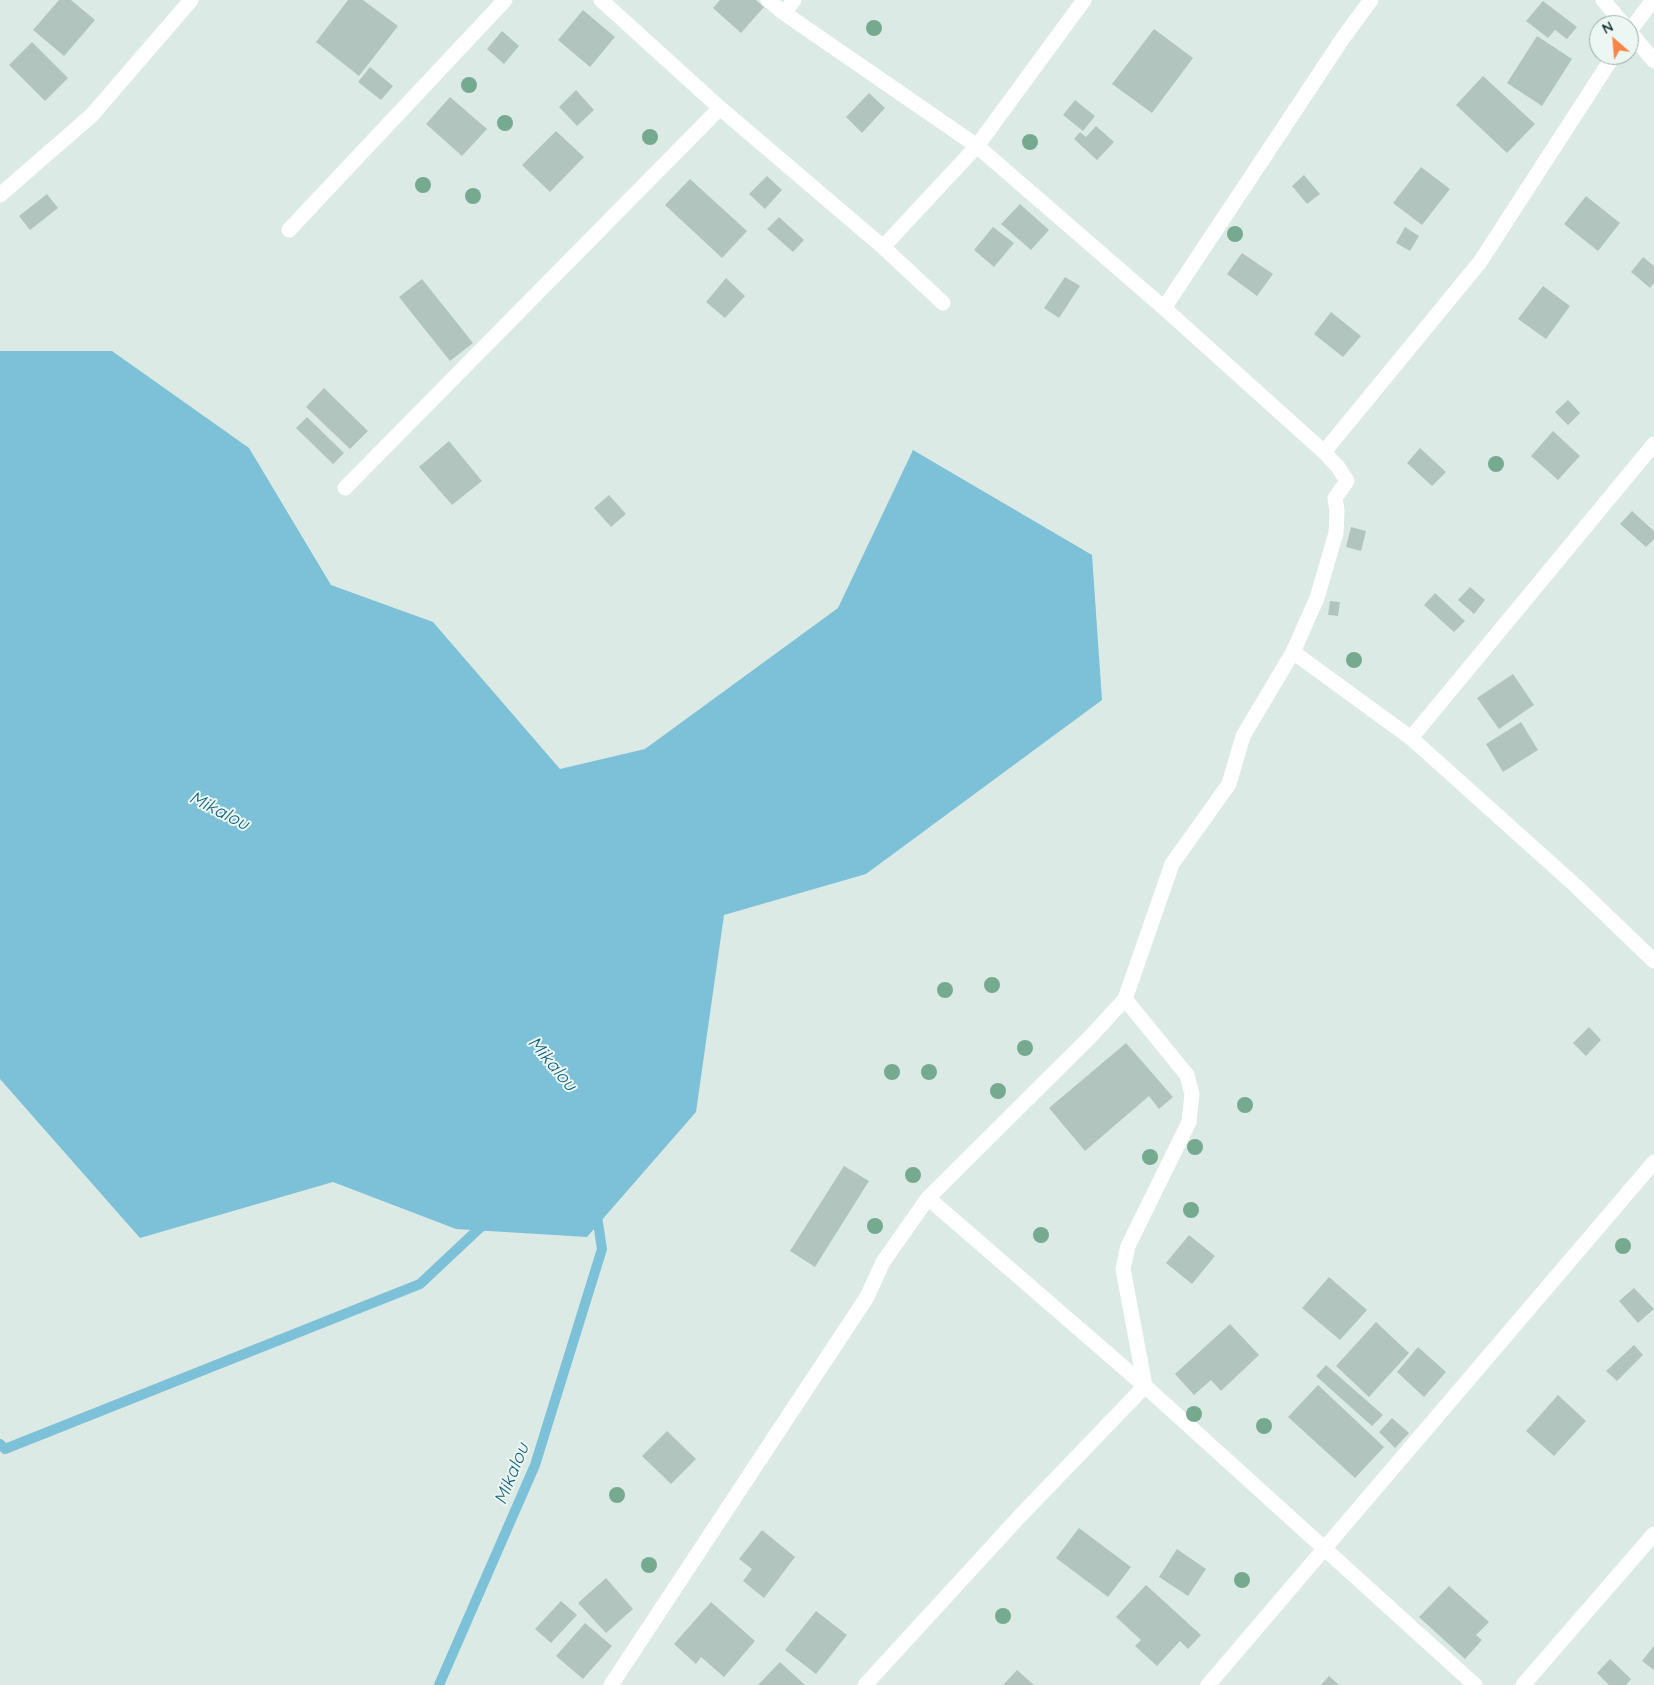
<!DOCTYPE html>
<html>
<head>
<meta charset="utf-8">
<style>
	body { margin:0 }
	#map { position:relative; width:1654px; height:1685px; overflow:hidden; background:#dceae5; font-family:Quicksand,sans-serif }
	canvas { display:block }
	.north { position:absolute; left:1589px; top:15px; width:50px; height:50px; box-sizing:border-box; background:#ecf7f3; border:1px solid #99aca7; border-radius:50%; rotate:333deg; font-size:14px; font-weight:700; line-height:20px; text-align:center; color:#1c3b35 }
	.north::after { content:''; display:block; margin:auto; width:18px; height:22px; background:#ff8445; clip-path:polygon(50% 0,100% 100%,50% 72%,0 100%) }
</style>
</head>
<body>
<div id="map">
<canvas width="1654" height="1685"></canvas>
<div class="north">N</div>
</div>
<script>
const ctx = document.querySelector('canvas').getContext('2d');
ctx.lineJoin = 'round';
function fillPath(path, color) { ctx.fillStyle = color; ctx.fill(path, 'evenodd'); }
function stroke(path, color, width, dash) { ctx.strokeStyle = color; ctx.lineWidth = width; ctx.lineCap = dash ? 'butt' : 'round'; ctx.setLineDash(dash || []); ctx.stroke(path); }
function write(font, color, halo, rows, align = 'center') {
  ctx.font = font + ' Quicksand,sans-serif'; ctx.lineWidth = 4; ctx.setLineDash([]); ctx.textBaseline = 'middle'; ctx.strokeStyle = halo; ctx.fillStyle = color; for (const [text, x, y, turn = 0] of rows) {
    ctx.save(); ctx.translate(x, y); ctx.rotate((+turn || 0) * Math.PI / 180); ctx.textAlign = isNaN(turn) ? turn : align; if (halo) ctx.strokeText(text, 0, 0); ctx.fillText(text, 0, 0); ctx.restore();
  }
}
const water = new Path2D(`
	M0,351H112L249,448L331,585L433,622L560,769L645,749L838,608L913,450L1092,555L1102,700L866,874L724,915L696,1112L587,1237L456,1229L333,1182L140,1238L0,1079Z`);
const stream = new Path2D(`
	M0,1444L5,1449L420,1284L486,1222
	M439,1685L535,1465L602,1249L596,1210`);
const building = new Path2D(`
	M59,0H71L95,20L64,56L33,30Z
	M348,0H363L398,26L359,76L316,42Z
	M720,0H756L764,7L741,33L713,8Z
	M1543,1L1577,27L1567,39L1555,30L1548,38L1526,21Z
	M583,10L615,37L590,67L558,40Z
	M1154,29L1193,58L1152,113L1112,84Z
	M502,31L519,46L504,64L487,49Z
	M1537,36L1572,59L1542,106L1507,83Z
	M32,42L68,78L45,101L9,65Z
	M370,67L393,86L381,100L358,82Z
	M1483,76L1535,124L1507,153L1456,105Z
	M576,90L594,110L577,126L559,107Z
	M869,93L885,108L862,133L846,117Z
	M450,97L487,129L462,156L426,124Z
	M1075,100L1095,116L1083,131L1063,115Z
	M1096,126L1114,142L1097,160L1074,139L1080,132L1086,137Z
	M556,131L584,157L550,192L522,165Z
	M1421,167L1450,189L1422,225L1393,203Z
	M1304,175L1320,194L1307,204L1292,186Z
	M767,176L782,190L765,209L749,194Z
	M690,179L747,231L722,258L665,205Z
	M47,194L58,208L30,230L19,216Z
	M1586,196L1620,223L1598,251L1564,224Z
	M1020,204L1049,230L1031,250L1001,224Z
	M779,217L804,240L793,252L767,229Z
	M993,227L1014,243L994,267L974,250Z
	M1405,227L1419,236L1410,251L1396,243Z
	M1242,253L1273,274L1257,296L1227,274Z
	M1643,257L1654,266V283L1650,288L1631,272Z
	M1065,277L1080,286L1059,318L1044,308Z
	M726,278L745,296L725,318L706,302Z
	M422,279L473,343L450,361L399,297Z
	M1543,286L1570,306L1546,339L1518,319Z
	M1331,312L1361,336L1343,357L1314,334Z
	M324,388L368,431L350,449L306,407Z
	M1568,400L1580,413L1568,425L1555,412Z
	M307,417L344,453L333,464L296,428Z
	M1553,431L1580,456L1558,480L1531,456Z
	M449,441L482,481L452,505L419,467Z
	M1420,448L1446,472L1432,486L1407,463Z
	M609,495L626,514L611,527L594,508Z
	M1632,511L1654,531V539L1646,547L1620,524Z
	M1351,527L1366,531L1361,551L1346,547Z
	M1470,587L1485,600L1474,614L1458,600Z
	M1435,593L1465,621L1454,632L1424,605Z
	M1330,601L1340,602L1338,616L1328,615Z
	M1513,674L1534,705L1499,729L1477,698Z
	M1521,722L1538,750L1503,772L1486,744Z
	M1589,1027L1601,1040L1586,1056L1573,1043Z
	M1126,1043L1173,1097L1159,1109L1149,1096L1085,1151L1049,1108Z
	M844,1166L869,1181L815,1267L790,1251Z
	M1189,1235L1215,1256L1192,1284L1166,1263Z
	M1329,1277L1367,1310L1340,1340L1302,1308Z
	M1634,1288L1654,1309L1638,1323L1619,1301Z
	M1376,1322L1409,1353L1369,1397L1336,1366Z
	M1230,1324L1259,1355L1221,1391L1211,1380L1194,1395L1175,1374Z
	M1634,1345L1643,1355L1617,1381L1606,1371Z
	M1418,1347L1446,1372L1424,1397L1397,1372Z
	M1326,1365L1383,1415L1372,1426L1316,1376Z
	M1318,1385L1384,1447L1355,1478L1288,1417Z
	M1558,1395L1586,1421L1554,1456L1526,1431Z
	M1392,1418L1409,1433L1395,1448L1379,1432Z
	M667,1431L696,1459L671,1484L642,1456Z
	M1079,1528L1131,1567L1108,1597L1056,1558Z
	M762,1530L795,1557L764,1598L743,1581L752,1569L739,1559Z
	M1177,1549L1206,1569L1188,1596L1159,1577Z
	M606,1578L633,1609L606,1633L578,1603Z
	M1146,1585L1201,1635L1188,1649L1180,1641L1157,1666L1135,1646L1141,1640L1116,1617Z
	M1449,1586L1489,1622L1476,1635L1482,1640L1465,1659L1419,1617Z
	M561,1601L577,1615L551,1643L535,1629Z
	M711,1602L755,1641L724,1677L701,1657L696,1664L674,1644Z
	M816,1611L847,1635L816,1674L785,1650Z
	M585,1623L612,1646L583,1679L556,1656Z
	M1654,1646V1670L1642,1661Z
	M1610,1659L1631,1679L1626,1685H1609L1597,1673Z
	M780,1662L805,1685H758Z
	M1017,1670L1034,1685H1003Z
	M1329,1676L1339,1685H1321Z`);
const minor = new Path2D(`
	M601,0L720,108L883,247L943,303
	M1603,0L1624,25
	M784,13L794,0
	M1629,31L1654,61
	M1629,32L1653,0
	M0,195L92,115L191,0
	M289,230L505,0
	M883,247L977,146L1084,0
	M1164,308L1343,38L1371,0
	M1324,452L1480,262L1614,55
	M345,488L720,108
	M1293,652L1411,738L1576,886L1654,961
	M1411,738L1654,444
	M928,1198L1145,1386L1475,1685
	M611,1685L867,1297L883,1262L928,1198L1091,1036L1125,999L1172,864L1229,784L1243,736L1293,652L1317,598L1336,533L1337,511L1335,498L1347,481L1338,467L1324,452L1164,308L977,146L784,13L768,0
	M865,1685L1020,1516L1145,1386L1123,1269L1128,1246L1189,1122L1192,1094L1187,1075L1125,999
	M1208,1685L1654,1162
	M1523,1685L1654,1534`);
const trees = [
	[874,28],
	[469,85],
	[505,123],
	[650,137],
	[1030,142],
	[423,185],
	[473,196],
	[1235,234],
	[1496,464],
	[1354,660],
	[992,985],
	[945,990],
	[1025,1048],
	[892,1072],
	[929,1072],
	[998,1091],
	[1245,1105],
	[1195,1147],
	[1150,1157],
	[913,1175],
	[1191,1210],
	[875,1226],
	[1041,1235],
	[1623,1246],
	[1194,1414],
	[1264,1426],
	[617,1495],
	[649,1565],
	[1242,1580],
	[1003,1616]
];
const waterNames = [
	["Mikalou",219,811,27],
	["Mikalou",552,1064,50],
	["Mikalou",512,1474,-68]
];
fillPath(water, '#7cc1d7');
stroke(stream, '#7cc1d7', 10);
fillPath(building, '#b1c5be');
stroke(minor, '#fff', 15);
ctx.fillStyle = '#76aa90';
for (const [x, y] of trees) { ctx.beginPath(); ctx.arc(x, y, 8, 0, 2 * Math.PI); ctx.fill(); }
write('italic 18px', '#11617c', '#ecf7f3', waterNames);
</script>
</body>
</html>
